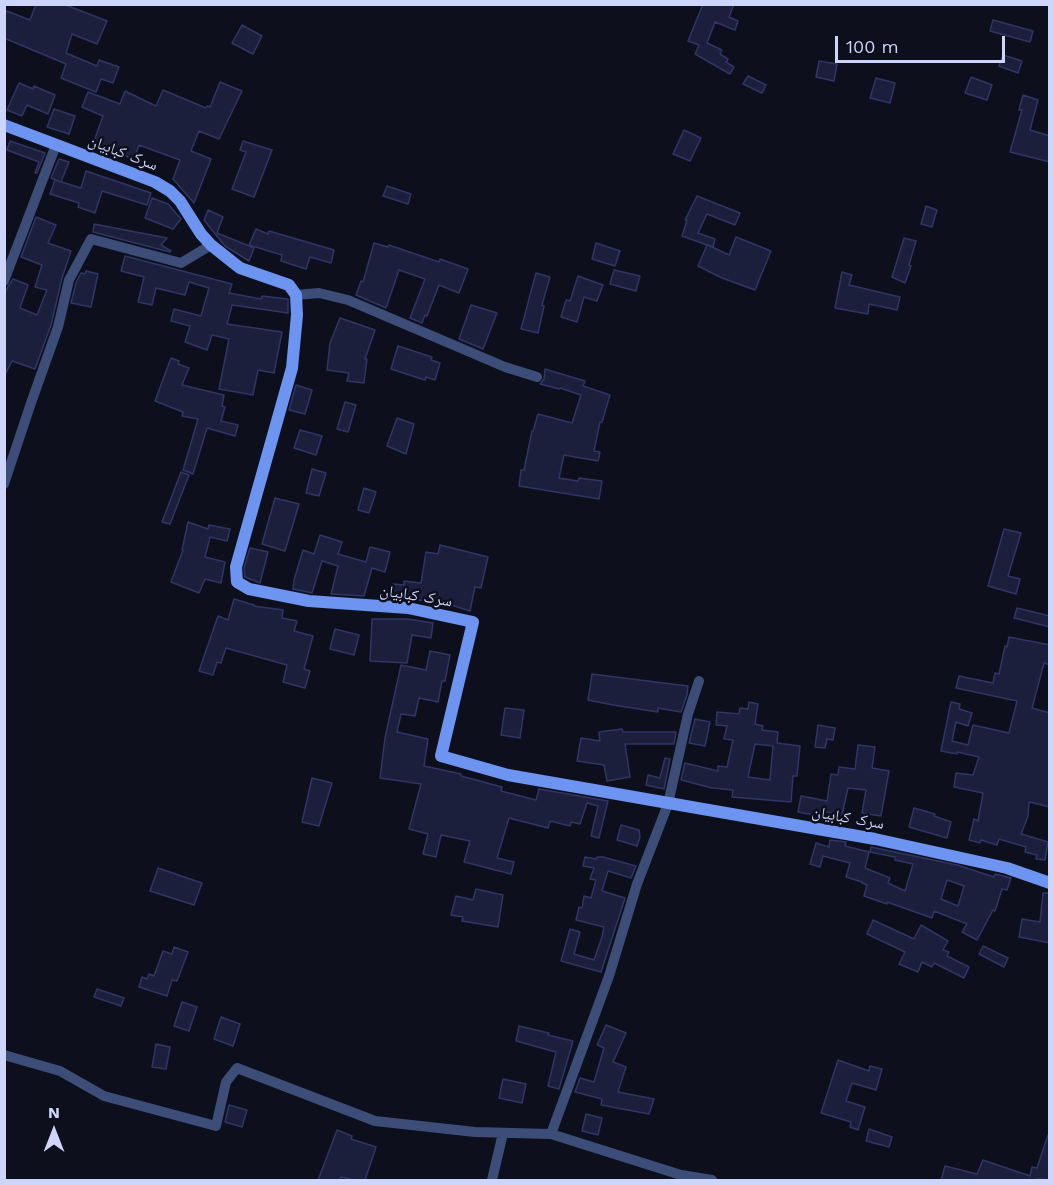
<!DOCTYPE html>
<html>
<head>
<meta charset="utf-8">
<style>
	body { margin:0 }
	#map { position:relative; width:1054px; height:1185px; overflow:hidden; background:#0d0f1c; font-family:"Work Sans",sans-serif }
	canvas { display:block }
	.frame { position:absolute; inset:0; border:6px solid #cdd6fa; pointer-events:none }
	.north { position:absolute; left:24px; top:1101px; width:60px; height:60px; -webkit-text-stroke:4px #0d0f1c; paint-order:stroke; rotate:0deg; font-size:16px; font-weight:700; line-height:24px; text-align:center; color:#cdd6fa }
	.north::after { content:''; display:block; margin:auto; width:21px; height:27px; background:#cdd6fa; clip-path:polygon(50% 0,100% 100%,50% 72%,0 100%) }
	.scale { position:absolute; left:835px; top:36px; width:170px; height:27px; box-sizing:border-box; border:3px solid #cdd6fa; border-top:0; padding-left:8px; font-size:18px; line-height:21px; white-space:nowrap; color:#cdd6fa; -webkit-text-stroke:4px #0d0f1c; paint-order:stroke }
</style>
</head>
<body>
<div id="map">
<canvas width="1054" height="1185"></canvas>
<div class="frame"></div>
<div class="north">N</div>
<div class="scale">100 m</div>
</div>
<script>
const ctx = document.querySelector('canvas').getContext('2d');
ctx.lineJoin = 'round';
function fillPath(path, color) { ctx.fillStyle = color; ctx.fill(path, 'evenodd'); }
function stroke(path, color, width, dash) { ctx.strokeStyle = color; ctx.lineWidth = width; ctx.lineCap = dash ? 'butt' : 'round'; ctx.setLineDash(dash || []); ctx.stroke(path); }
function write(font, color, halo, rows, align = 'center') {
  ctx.font = font + ' "Work Sans","Noto Naskh Arabic",sans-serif'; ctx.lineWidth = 5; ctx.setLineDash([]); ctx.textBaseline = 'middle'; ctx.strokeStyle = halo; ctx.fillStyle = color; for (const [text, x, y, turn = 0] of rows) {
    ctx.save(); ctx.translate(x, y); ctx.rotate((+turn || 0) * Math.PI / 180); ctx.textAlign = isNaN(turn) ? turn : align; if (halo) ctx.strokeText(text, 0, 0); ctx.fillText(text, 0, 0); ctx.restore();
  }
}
const building = new Path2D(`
	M36,4H63L107,21L97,44L72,34L66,53L97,66L99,60L119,67L113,83L101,79L96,92L61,78L66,64L4,38V10L30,20Z
	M703,4H734L729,17L738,21L735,30L715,22L707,43L722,50L720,54L728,59L726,62L734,67L730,74L695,54L699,45L688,41Z
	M993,20L1033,31L1030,42L990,31Z
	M242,25L262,36L253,54L232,43Z
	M1003,55L1022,61L1018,73L999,66Z
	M819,61L837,64L834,81L816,77Z
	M748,76L766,85L762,93L743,84Z
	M971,77L992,85L987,100L965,93Z
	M876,78L895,83L890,103L870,98Z
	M220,82L242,91L219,139L199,131L191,151L211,159L194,203L173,179L180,160L139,145L134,159L93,144L103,116L82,107L88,92L120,104L125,91L156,106L163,90L206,108L207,106L210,107Z
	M19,83L33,89L34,86L55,95L48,114L27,105L22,116L7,110Z
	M1023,95L1038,100L1030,130L1050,136V162L1010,152L1022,110H1019Z
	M54,109L75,116L69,134L47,127Z
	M684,130L701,138L690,161L673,154Z
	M10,141L45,153L37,173H35L39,162L7,150Z
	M243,141L272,150L254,197L232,189L246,152L240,150Z
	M59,159L69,162L61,182L51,178Z
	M86,171L151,193L147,205L102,191L95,213L78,207L79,203L50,194L55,180L81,188Z
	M387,186L411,194L408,204L383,196Z
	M697,196L740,213L735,225L707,214L698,233L715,239L713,247L708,245L729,255L736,237L771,251L755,290L722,278L698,266L707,245L682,236L687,220H685Z
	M152,198L168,204L181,219L173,229L145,218Z
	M926,206L937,210L932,227L921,224Z
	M208,210L223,217L217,233L254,248L249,261L225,246L204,220Z
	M36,217L56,225L48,243L71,251L62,278L51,325L35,369L12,361L4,377V295L8,287L13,279L28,285L20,308L37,315L47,290L35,287L42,265L21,257Z
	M94,224L167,238L161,245L171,251L170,252L93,232Z
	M256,229L268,234L269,231L334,250L331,263L310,257L306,269L281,261L282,255L249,245Z
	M904,238L916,241L909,265L911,266L905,283L892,277Z
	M374,243L388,247L389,245L439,262L440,259L468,269L459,293L439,285L427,316L425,315L422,323L410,318L425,279L399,270L386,308L356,295L361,281L363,282Z
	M596,243L620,251L615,266L592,259Z
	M125,256L232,284L229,293L261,299L262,296L288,299V313L232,305L227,324L282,332L274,373L258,370L253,395L219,389L229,339L212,335L207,350L185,342L190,326L171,321L174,309L201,316L209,288L189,282L185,295L156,288L152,305L138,302L144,277L121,271Z
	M614,270L640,276L636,291L610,284Z
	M86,271L98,274L91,307L71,303L76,283L81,273L85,274Z
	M842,272L852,275L849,285L900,297L897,310L869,304L868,314L835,308Z
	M536,273L550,277L542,305L544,306L538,333L521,329Z
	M578,276L603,285L597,301L584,297L577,322L561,317L566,300L570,301Z
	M471,305L497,313L483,349L459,339Z
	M340,318L375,330L365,359H367L364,383L347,381L349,373L327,370L330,343Z
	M398,346L432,357L431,360L440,363L435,380L426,377L425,380L391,369Z
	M171,358L179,361L178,364L189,368L182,385L224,395L222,406L225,407L221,421L238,425L235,436L207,428L193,474L183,470L198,419L182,416L183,412L155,401Z
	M545,369L585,381L583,386L610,395L602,422H600L594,451L600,452L598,461L564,455L559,478L578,481L579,478L602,481L599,499L519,486L521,470H524L532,431H533L538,414L572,423L581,395L560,388L559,389L540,384L544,379Z
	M296,385L312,390L305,414L289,410Z
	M345,402L356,405L348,432L337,429Z
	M397,418L414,424L406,454L387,446Z
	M300,430L322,436L316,455L294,448Z
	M312,469L326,473L319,496L306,493Z
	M181,472L189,475L170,524L162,522Z
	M364,488L376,492L369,513L358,510Z
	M275,498L299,504L285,551L262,544Z
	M188,522L208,529L209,525L230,529L227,541L210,537L205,557L225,562L221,583L205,579L199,593L171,582L183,550H182Z
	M1004,529L1021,533L1008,576L1020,579L1016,594L988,586Z
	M320,535L342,542L338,554L366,562L370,547L390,552L385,572L372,568L364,596L331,594L338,566L322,561L312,593L293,589L294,580L303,550L314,554Z
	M440,545L488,557L481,588L475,587L470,611L432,599L431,602L401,597V599H391L393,584L404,585V581L421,583L426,552L438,554Z
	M250,548L268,552L260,583L245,577L244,568Z
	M234,599L254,605V606L283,610L282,618L297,621L294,631L313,636L304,669L310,671L305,688L283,682L287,665L226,648L221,663L217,662L213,675L199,671L218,616L228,620Z
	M1017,608L1050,616V627L1014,618Z
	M372,619H408L433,623L431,638L412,635L407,663L370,661Z
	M335,629L359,635L354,655L330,649Z
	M1009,637L1050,645V665L1044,663L1032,708L1050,713V807L1029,802L1028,816L1021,834L1048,842L1045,860L1036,859L1037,855L1025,852L1026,847L999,839L997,845L981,840L980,843L969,840L974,819L978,821L983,793L954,787L956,773L973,775L979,757L957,752V754L941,751L951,702L960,704L959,709L972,713L968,726L956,722L952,741L968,745L973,725L1009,733L1017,701L956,688L959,676L993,683L995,673L999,674L1005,646L1007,647Z
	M430,651L450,655L445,681H442L438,702L419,698L415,716L401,714L397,732L428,739L424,766L461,774V776L502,787L501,791L536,800L539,789L608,801L599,838L591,836L598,806L587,803L580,824L571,822L570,826L550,821L548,828L509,818L497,858L514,862L511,874L464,862L470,841L441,835L436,857L423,854L428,834L409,829L421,784L380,778L385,738L401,665L426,670Z
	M592,674L688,686L687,695L681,712L658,708V712L613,705L588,700Z
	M749,702L758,704L755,724L763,726L762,730L778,732L777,743L800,746L797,776H793L791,802L732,797L733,790L712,788L681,780L685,763L718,771V766L727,767L733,740L724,739L727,726L716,725L717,712L739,714L740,708L748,709ZM755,744L773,746L770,780L748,777Z
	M505,708L524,710L520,738L501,735Z
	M695,719L710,722L705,746L689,743Z
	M818,725L835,728L833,740L827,739L825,748L815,747Z
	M622,729L623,732H676L674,744H625L630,777L607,781L604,765L577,761L581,738L600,741L599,732Z
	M858,745L875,747L872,768L889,771L881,816L862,813L866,790L848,788L842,815L820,811L819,816L798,812L801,796L827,801L831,774L838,775L839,767L855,769Z
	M665,758L670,759L664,789L646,785L648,775L660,778Z
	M312,778L332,783L319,826L302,822Z
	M914,808L935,814L934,816L951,822L947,838L909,827Z
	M621,825L639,830L640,837L637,846L617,840Z
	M830,840L846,842L845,846L869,852L865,868L890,878L888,883L905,891L913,864L895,860V857L870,852L871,847L957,865L994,877L995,874L1011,878L1007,890L1002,889L995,911L993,910L977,940L962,932L967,924L934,911L932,918L887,902V904L864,896L867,885L862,883V882L846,877L850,863L823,856L820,867L810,864L816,843L829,847ZM947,880L964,886L958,906L941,899Z
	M585,857L596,859L597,857H603L636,866L631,878L608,871L602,891L625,898L601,972L561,961L570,929L580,932L574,954L594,960L602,937L604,927L576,920L579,907L582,908L584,896L591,898L596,880L590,879L594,868L583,866Z
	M158,868L202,883L194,905L150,891Z
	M476,889L503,895L498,927L462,921L463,917L451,915L456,896L473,900Z
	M1043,893H1050V943L1019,937L1022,919L1040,922Z
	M873,920L914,939L921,925L948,941L943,950L949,952L947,956L969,967L964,978L934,963L932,967L922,962L918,972L899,964L905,952L867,934Z
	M983,946L1008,958L1004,967L979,954Z
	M174,947L188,952L177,981L172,980L167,996L139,987L142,977L147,979L149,974L154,976L163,951L172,954Z
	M97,989L124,998L121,1006L94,997Z
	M182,1002L197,1007L189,1031L174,1026Z
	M221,1017L240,1024L233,1046L214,1039Z
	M606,1025L626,1033L613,1062L626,1067L618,1092L654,1099L649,1114L601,1105L602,1099L575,1092L580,1078L594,1082L604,1048L597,1045Z
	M519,1026L549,1033L548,1035L573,1041L559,1089L548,1086L556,1052L516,1041Z
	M156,1044L170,1047L166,1069L152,1067Z
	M838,1060L869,1071L870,1066L882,1069L876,1090L852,1083L846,1101L865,1107L858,1130L850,1127L851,1122L821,1113Z
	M503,1079L526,1084L522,1103L499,1098Z
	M229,1105L247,1110L242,1127L225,1122Z
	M586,1114L602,1118L598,1135L582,1131Z
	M869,1129L892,1137L889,1147L866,1141Z
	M337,1130L352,1136L351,1139L376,1147L365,1180H354L341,1177L340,1180H318Z
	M1048,1135L1050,1136V1180L1037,1179L1036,1180H941L945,1166L977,1174L983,1160L1030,1176L1032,1167L1037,1168Z`);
const street = new Path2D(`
	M4,281L56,145
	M296,295L319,293L348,300L505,367L537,377
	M4,484L31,403L58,327L69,280L91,239L181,263L211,245
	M4,1055L60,1071L104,1096L216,1126L226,1082L237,1068L375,1121L475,1132L551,1134L681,1175L712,1180
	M551,1134L609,976L637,884L668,804L688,714L699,681
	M492,1180L503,1133`);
const secondary = new Path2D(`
	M4,125L155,182L170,191L180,201L201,234L211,245L240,268L289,285L296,295L297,315L292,368L236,567L237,582L249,589L309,601L408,608L473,622L441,756L508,775L875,839L1007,868L1050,883`);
const streetNames = [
	["سرک کبابیان",123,153,21],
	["سرک کبابیان",416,596,9],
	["سرک کبابیان",848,818,10]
];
fillPath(building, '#1b1f3b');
stroke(building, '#2f3665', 1.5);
stroke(street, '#3c4d77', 10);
stroke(secondary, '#6d94f1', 12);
write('16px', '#cdd6fa', '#0d0f1c', streetNames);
</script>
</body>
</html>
